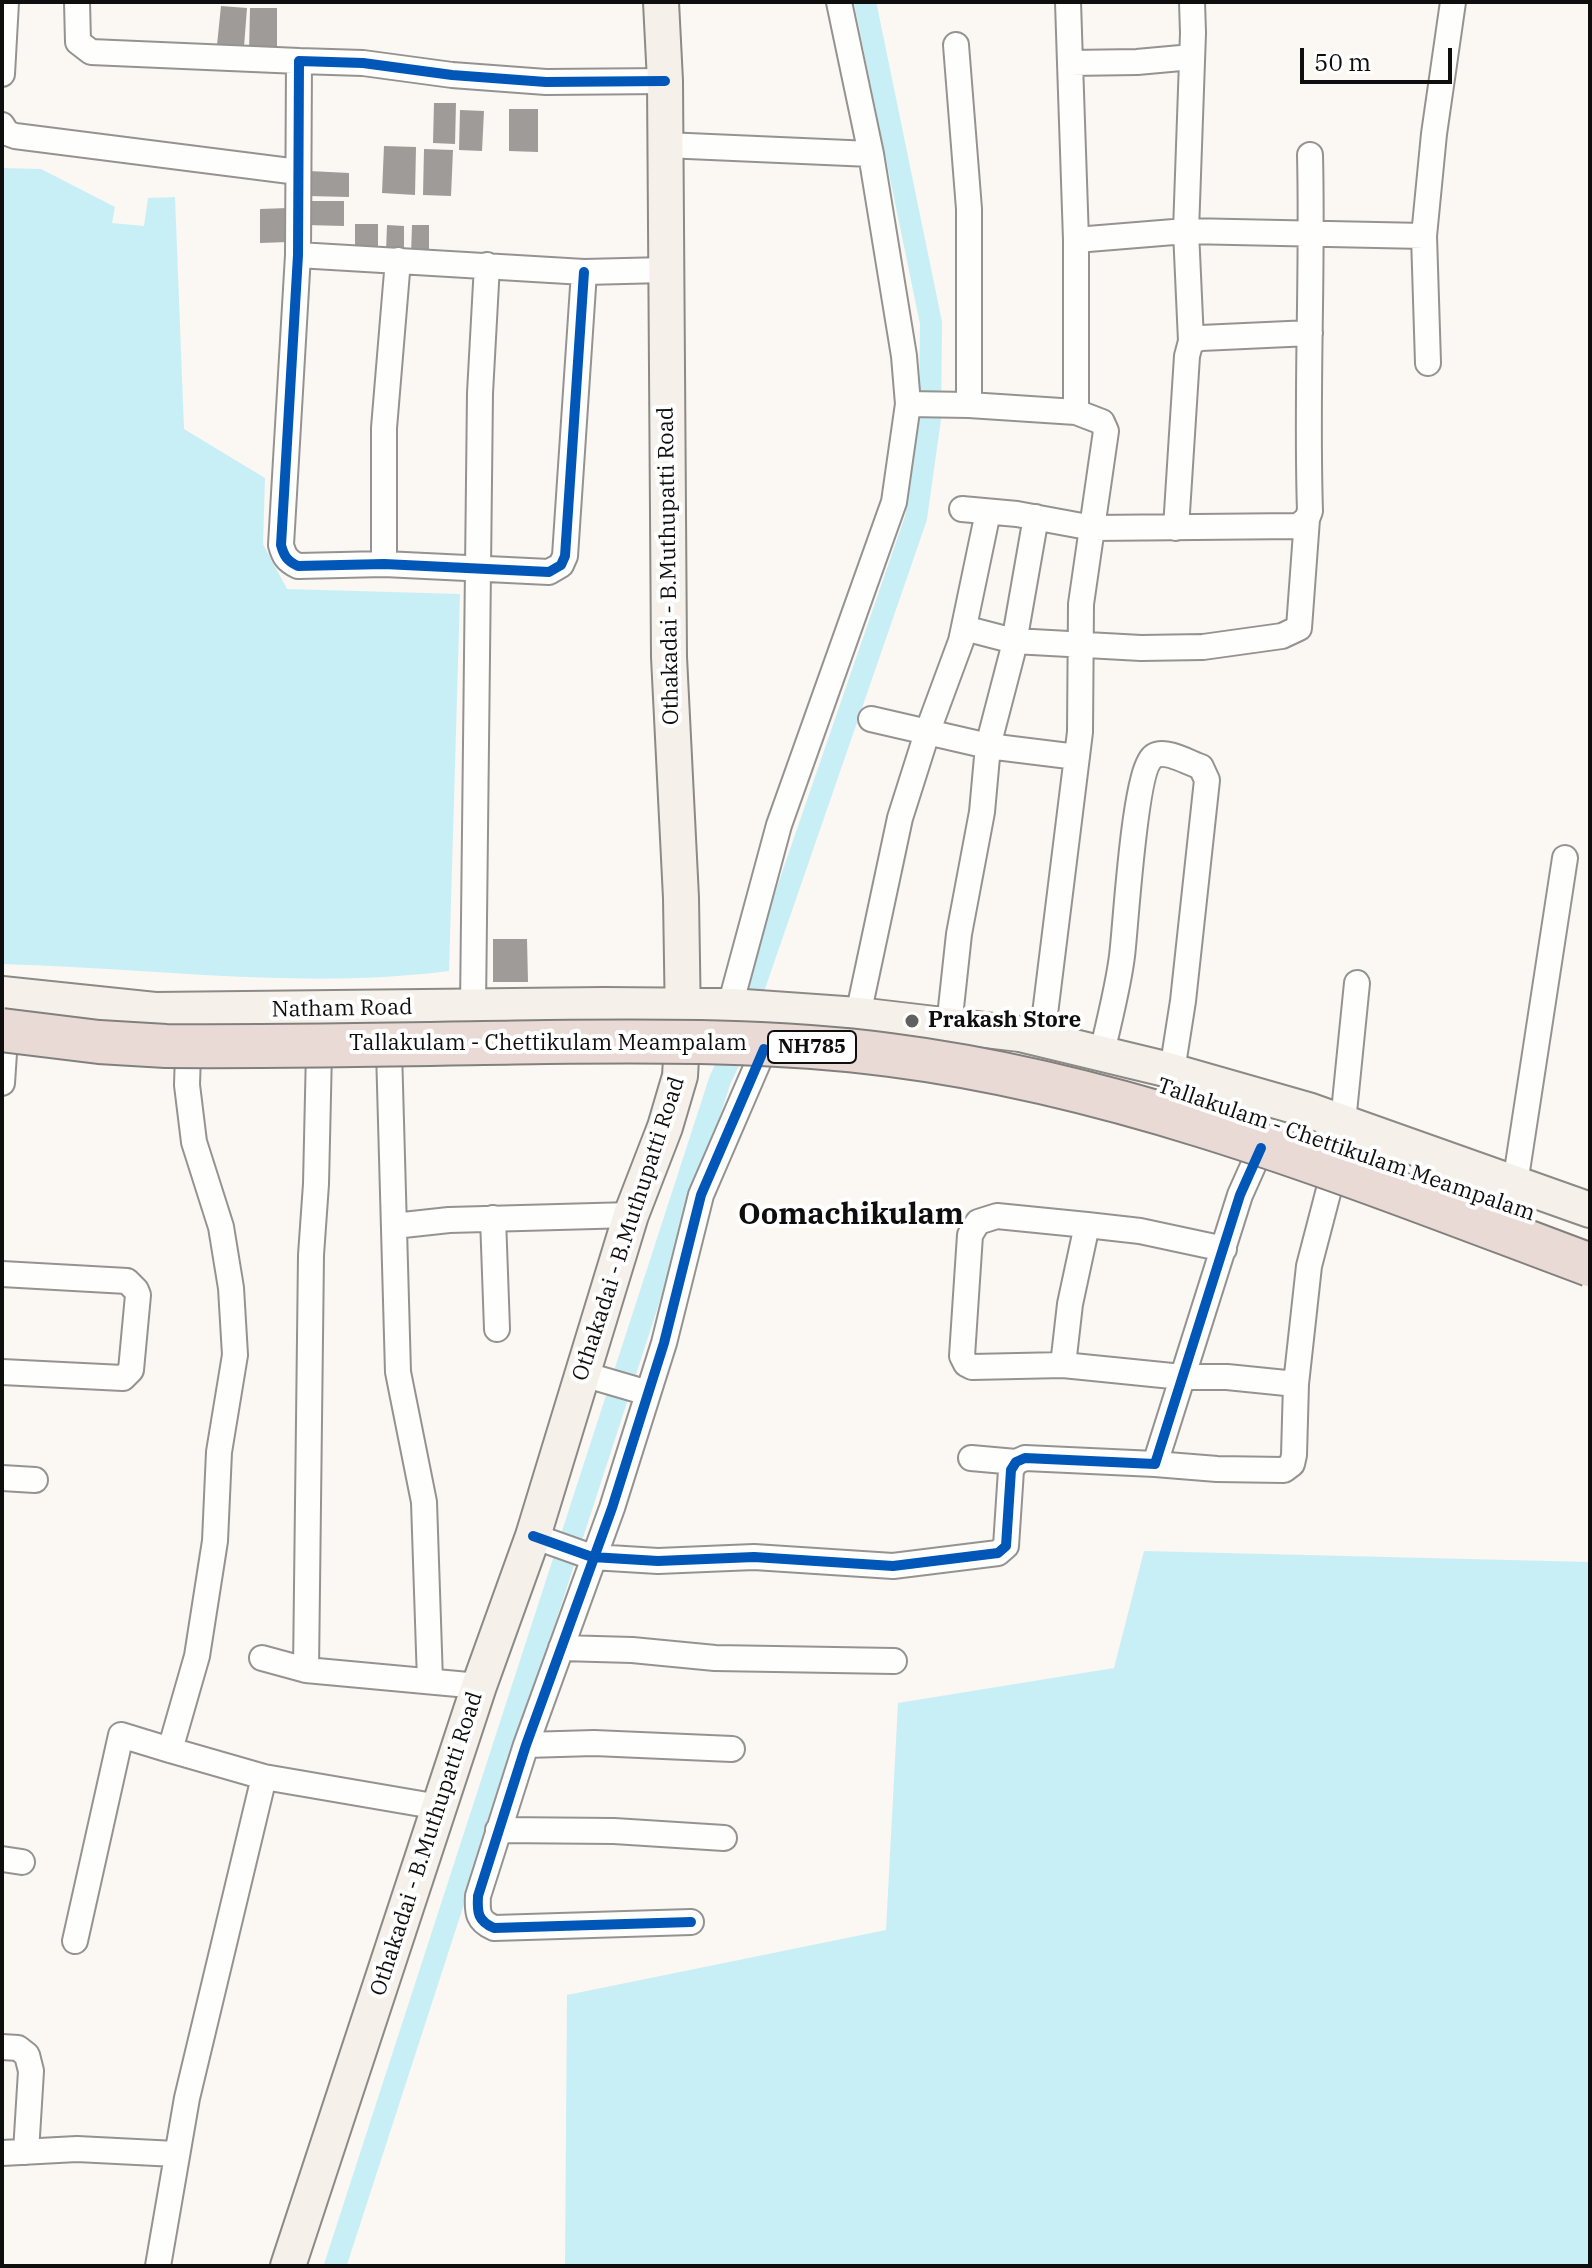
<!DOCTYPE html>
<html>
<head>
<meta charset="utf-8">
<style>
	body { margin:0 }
	#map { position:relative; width:1592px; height:2268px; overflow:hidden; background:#fbf7f2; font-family:"IBM Plex Serif",serif }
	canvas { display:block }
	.frame { position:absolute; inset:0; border:4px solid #0e0e0e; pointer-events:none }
	.scale { position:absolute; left:1300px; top:48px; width:152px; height:36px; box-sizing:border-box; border:4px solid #0e0e0e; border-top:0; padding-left:10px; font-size:24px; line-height:28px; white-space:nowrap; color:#0e0e0e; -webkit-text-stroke:6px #fff; paint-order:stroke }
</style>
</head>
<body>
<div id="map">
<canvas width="1592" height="2268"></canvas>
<div class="frame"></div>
<div class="scale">50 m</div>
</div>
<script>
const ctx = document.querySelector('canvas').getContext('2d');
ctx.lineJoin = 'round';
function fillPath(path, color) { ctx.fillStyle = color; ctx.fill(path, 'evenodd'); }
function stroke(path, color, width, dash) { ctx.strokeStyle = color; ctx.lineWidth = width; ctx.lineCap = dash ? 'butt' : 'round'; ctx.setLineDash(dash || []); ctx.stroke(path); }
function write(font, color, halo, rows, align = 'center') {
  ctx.font = font + ' "IBM Plex Serif",serif'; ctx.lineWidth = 8; ctx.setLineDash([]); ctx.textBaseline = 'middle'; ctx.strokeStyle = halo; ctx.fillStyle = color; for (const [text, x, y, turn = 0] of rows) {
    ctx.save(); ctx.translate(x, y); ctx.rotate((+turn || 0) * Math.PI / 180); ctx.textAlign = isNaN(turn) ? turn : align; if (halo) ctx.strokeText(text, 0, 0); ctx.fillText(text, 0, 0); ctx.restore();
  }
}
const water = new Path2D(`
	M2,168L41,169L115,207L112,223L144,226L148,198L175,197L184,429L265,478L263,544L287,589L460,594L449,971C301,990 151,968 2,964Z
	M1144,1551L1590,1562V2266H565L567,1995L886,1930L898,1703L1114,1668Z`);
const canal = new Path2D(`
	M753,990L916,518L930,419L931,323L865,2
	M335,2266L720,1080L728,1063`);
const building = new Path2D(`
	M221,6L247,8L244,47L217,45Z
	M250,8H277V52H249Z
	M434,103H456L455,144L433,143Z
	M509,109H538V152L509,151Z
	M460,110L484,111L482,151L459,150Z
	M384,146L416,147L415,195L382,193Z
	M424,149L453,150L451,196L423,195Z
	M309,171L349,173V197L308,196Z
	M306,201H344V226L306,225Z
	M288,208V242L260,243V209Z
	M355,224H378V251H355Z
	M387,225L404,226V253L386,252Z
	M412,225H429V255L411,254Z
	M493,939H527L528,982H493Z`);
const street = new Path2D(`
	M77,2L78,42L91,52L299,61
	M1068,2L1070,63L1137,62L1192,57
	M1192,2L1193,33L1186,231L1424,236
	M1070,63L1076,240V412
	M2,74L6,2
	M2,125L7,133L15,136L298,172
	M665,145L871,154
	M1076,240L1186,231L1191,341
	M298,255L584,272L665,270
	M584,272L565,556L561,565L549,572L384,564L298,566C287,561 284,556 281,545L298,255L299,61L363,63L452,75L546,82L665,81
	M1428,363L1424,236L1434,134L1453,2
	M908,404L969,405V209L956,45
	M969,405L1076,412L1102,422L1106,431L1081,604L1080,732L1042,1038
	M962,509L1017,514L1093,528L1298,526L1307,519L1310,511C1306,392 1313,274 1310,155
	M1176,528L1187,356L1191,341L1201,338L1310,333
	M384,564V428L398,260
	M964,628L1014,641L1141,648L1203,647L1282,636L1299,628L1307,519
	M871,719L988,746L1077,757
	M730,1006L779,825L894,502L908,404L904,356L871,154L839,2
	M473,1007L480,393L487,265
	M858,1015L900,818L927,733L961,641L988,512
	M949,1026L959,934L982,812L988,746L1012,654L1036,517
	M389,1050L398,1372L424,1502L430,1681
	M188,1053L187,1085L194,1142L221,1227L231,1288L235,1355L219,1452L215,1541L197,1656L170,1750L264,1777L439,1807
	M1102,1053C1109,1021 1118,988 1122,956C1126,925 1134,769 1154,756C1166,749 1189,763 1201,767L1207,780L1183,1001L1172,1071
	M2,1083L5,1038
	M1343,1122L1357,983
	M1515,1184L1565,858
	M493,1218L497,1329
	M394,1226L449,1220L631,1215
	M1224,1249L1140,1231L1087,1225L1070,1304L1063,1365L1182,1377H1227L1296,1384
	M2,1274L127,1281L136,1290L138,1295L131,1370L123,1378L2,1372
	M1063,1365L972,1367L966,1364L962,1356L970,1235L978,1222L997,1216L1087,1225
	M583,1374L648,1393
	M971,1458L1016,1462
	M1155,1464L1217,1469L1284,1470L1292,1464L1294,1455L1296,1384L1309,1266L1333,1174
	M2,1478L35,1480
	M533,1536L592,1557L658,1561L754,1557L893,1566L998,1553L1006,1546L1011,1470L1016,1462L1025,1458L1155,1464L1240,1195L1261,1148
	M561,1648L632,1650L715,1658L894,1661
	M262,1658L306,1670L479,1686
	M306,1670L311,1255L316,1184L319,1051
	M526,1745L594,1743L732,1749
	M498,1830L614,1831L724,1838
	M2,1859L22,1862
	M691,1922L494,1928C478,1921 477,1913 478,1896L526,1745L612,1508L664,1343L701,1195L764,1049
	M75,1941L121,1735L170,1750
	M2,2047L18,2048L27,2055L31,2071L26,2152
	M2,2153L77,2149L176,2154
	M158,2266L187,2098L264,1777`);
const secondary = new Path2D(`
	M2,994L155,1010L603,1005L730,1006L858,1015L1020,1034L1161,1068L1308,1110L1590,1210
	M288,2266L479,1686L533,1536L631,1215L665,1127L680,1076L683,1024L681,898L669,657L665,81L661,2`);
const highwayBridge = new Path2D(`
	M2,1030L99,1042L166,1046C293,1047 420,1044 547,1042C662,1041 776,1040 890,1055C1134,1086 1362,1180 1590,1265`);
const cycleway = new Path2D(`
	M584,272L565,556L561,565L549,572L384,564L298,566C287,561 284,556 281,545L298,255L299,61L363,63L452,75L546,82L665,81
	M533,1536L592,1557L658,1561L754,1557L893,1566L998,1553L1006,1546L1011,1470L1016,1462L1025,1458L1155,1464L1240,1195L1261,1148
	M691,1922L494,1928C478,1921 477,1913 478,1896L526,1745L612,1508L664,1343L701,1195L764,1049`);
const markers = [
	[912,1021,8,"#61605e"]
];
const shields = [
	[812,1047,88]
];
const shieldNames = [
	["NH785",812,1047]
];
const streetNames = [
	["Othakadai - B.Muthupatti Road",669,566,-91],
	["Natham Road",342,1009,-1],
	["Tallakulam - Chettikulam Meampalam",548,1044],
	["Tallakulam - Chettikulam Meampalam",1346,1150,19],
	["Othakadai - B.Muthupatti Road",629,1229,-72],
	["Othakadai - B.Muthupatti Road",427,1844,-72]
];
const poiNames = [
	["Prakash Store",928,1021]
];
const districtNames = [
	["Oomachikulam",851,1215]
];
fillPath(water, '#c8eff6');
stroke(canal, '#c8eff6', 22);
fillPath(building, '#9f9b98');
stroke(street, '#959391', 28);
stroke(secondary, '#8b8a87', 38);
stroke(street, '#fefefd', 24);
stroke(secondary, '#f5f1ea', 34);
stroke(highwayBridge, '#82807e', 46, []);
stroke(highwayBridge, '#e9dad5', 42);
stroke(cycleway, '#0057b8', 10);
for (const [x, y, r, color] of markers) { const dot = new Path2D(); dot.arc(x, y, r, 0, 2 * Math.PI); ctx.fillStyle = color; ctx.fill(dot); stroke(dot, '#fff', 3); }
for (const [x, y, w] of shields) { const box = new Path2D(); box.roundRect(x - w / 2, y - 16, w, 32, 6); ctx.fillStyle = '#fff'; ctx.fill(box); stroke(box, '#0e0e0e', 2); }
write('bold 20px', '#0e0e0e', null, shieldNames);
write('22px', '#0e0e0e', '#fff', streetNames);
write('bold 22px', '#0e0e0e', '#fff', poiNames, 'left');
write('bold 30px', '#0e0e0e', '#fff', districtNames);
</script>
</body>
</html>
